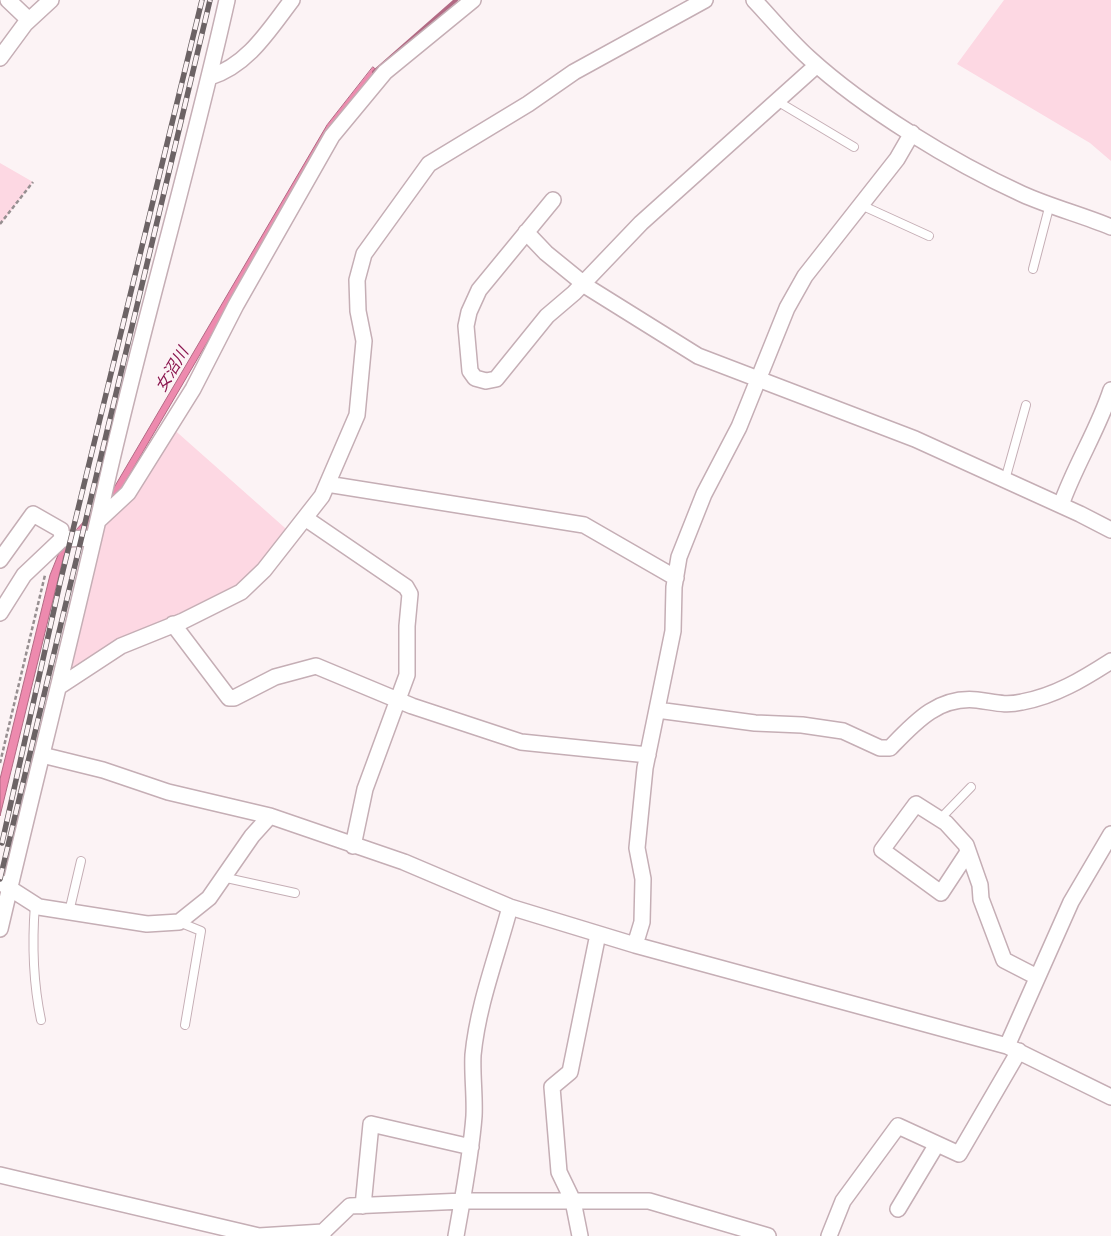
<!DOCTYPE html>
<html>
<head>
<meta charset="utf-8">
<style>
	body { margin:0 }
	canvas { display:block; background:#fcf3f5 }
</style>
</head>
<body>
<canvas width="1111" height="1236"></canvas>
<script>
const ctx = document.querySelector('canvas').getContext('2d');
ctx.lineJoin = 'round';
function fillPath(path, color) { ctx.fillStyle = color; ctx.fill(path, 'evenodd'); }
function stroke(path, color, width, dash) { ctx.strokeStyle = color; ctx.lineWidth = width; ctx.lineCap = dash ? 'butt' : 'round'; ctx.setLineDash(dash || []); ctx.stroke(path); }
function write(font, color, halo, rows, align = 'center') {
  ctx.font = font + ' "Sofia Sans Condensed","Noto Sans JP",sans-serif'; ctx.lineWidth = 4.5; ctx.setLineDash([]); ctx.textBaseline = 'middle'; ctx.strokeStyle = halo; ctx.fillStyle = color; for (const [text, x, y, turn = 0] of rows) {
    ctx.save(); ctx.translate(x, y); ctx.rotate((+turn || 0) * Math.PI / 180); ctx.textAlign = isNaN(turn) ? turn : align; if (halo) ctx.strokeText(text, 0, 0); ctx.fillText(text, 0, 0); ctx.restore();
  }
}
const green = new Path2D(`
	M1004,0H1111V161L1090,143L957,64Z
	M0,163L33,182L0,225Z
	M170,426L293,535L219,603L60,686L94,538Z`);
const water = new Path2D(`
	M373,67L379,72L222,317L117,496L64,555L0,816V779L50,575L62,545L112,491L327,125Z`);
const stream = new Path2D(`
	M374,72L456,0`);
const path = new Path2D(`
	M0,224L33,182
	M0,763L45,575`);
const lane = new Path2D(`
	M777,101L854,147
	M861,205L929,236
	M1033,269L1050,204
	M1005,480L1026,405
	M940,819L971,787
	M222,877L295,893
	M35,904C32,943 33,982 41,1020
	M69,912L81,861
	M179,922L201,931L185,1025`);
const street = new Path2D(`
	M8,0L29,20
	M754,0C772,19 789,40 809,58C865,109 952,162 1022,194C1051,207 1082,215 1111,227
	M0,58L25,24L51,0
	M210,77C248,65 269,30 292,0
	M553,200L479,290L469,312L466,326L470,371L475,378L486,381L496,379L547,316L574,293L641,223L817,65
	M526,232L546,253L589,288L698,356L915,439L1080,514L1111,530
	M327,484L584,525L676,578
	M1061,505C1075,465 1098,430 1111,390
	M305,518L406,587L410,594L407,626V675L365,789L353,846
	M99,520L128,493L193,389L236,305L332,136L385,72L473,0
	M0,560L33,514L61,530L62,539
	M0,613L24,575L62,539L94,538
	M173,624L229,698H234L275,677L316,666L412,706L521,742L648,755
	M60,686L121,646L183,621L241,592L264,570L322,496L357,415L364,341L358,311L357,280L364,254L429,164L528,104L574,72L705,0
	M657,710L755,723L802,725L843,731L880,748H890C915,722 938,696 977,700C994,702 1004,706 1022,702C1055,696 1083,679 1111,661
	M42,755L103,770L168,792L270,816L404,862L510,907L635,945L1007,1046L1111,1097
	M968,852L941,893L882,850L916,804L946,823L966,845L980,885L981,899L1004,960L1037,977
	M0,882L39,907L147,924L179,922L209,898L252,836L270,816
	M0,929C34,784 71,639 104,494C141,329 190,166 227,0
	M635,945L642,922L643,879L637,848L645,768L673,631L674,587L679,557L704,494L739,427L787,308L805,276L897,159L912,133
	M1007,1046L1071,902L1111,834
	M0,1175L259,1236L323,1232
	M363,1206L371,1124L471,1147
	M898,1209L937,1144
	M323,1236V1232L350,1206L464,1201H649L768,1236
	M456,1236C463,1196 471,1156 474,1116C475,1096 472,1075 473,1055C478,1004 497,956 510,907
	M580,1236L573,1201L559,1172L552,1087L570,1072L598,934
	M829,1236L843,1201L898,1126L959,1154L1019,1051`);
const rail = new Path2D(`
	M2,843L60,583L202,0
	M0,879L210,0`);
const waterNames = [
	["女沼川",173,370,-59]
];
fillPath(green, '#fdd8e3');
fillPath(water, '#ed8aae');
stroke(water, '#b26a84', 1);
stroke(stream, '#b26a84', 4);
stroke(lane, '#c5aeb5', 10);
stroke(street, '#c5aeb5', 18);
stroke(path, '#978f91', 2.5, [4, 2.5]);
stroke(lane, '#fff', 8);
stroke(street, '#fff', 15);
stroke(rail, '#6c6365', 5.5);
stroke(rail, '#fcf3f5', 4, [11]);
write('italic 16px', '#8b164f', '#fcf3f5', waterNames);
</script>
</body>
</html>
